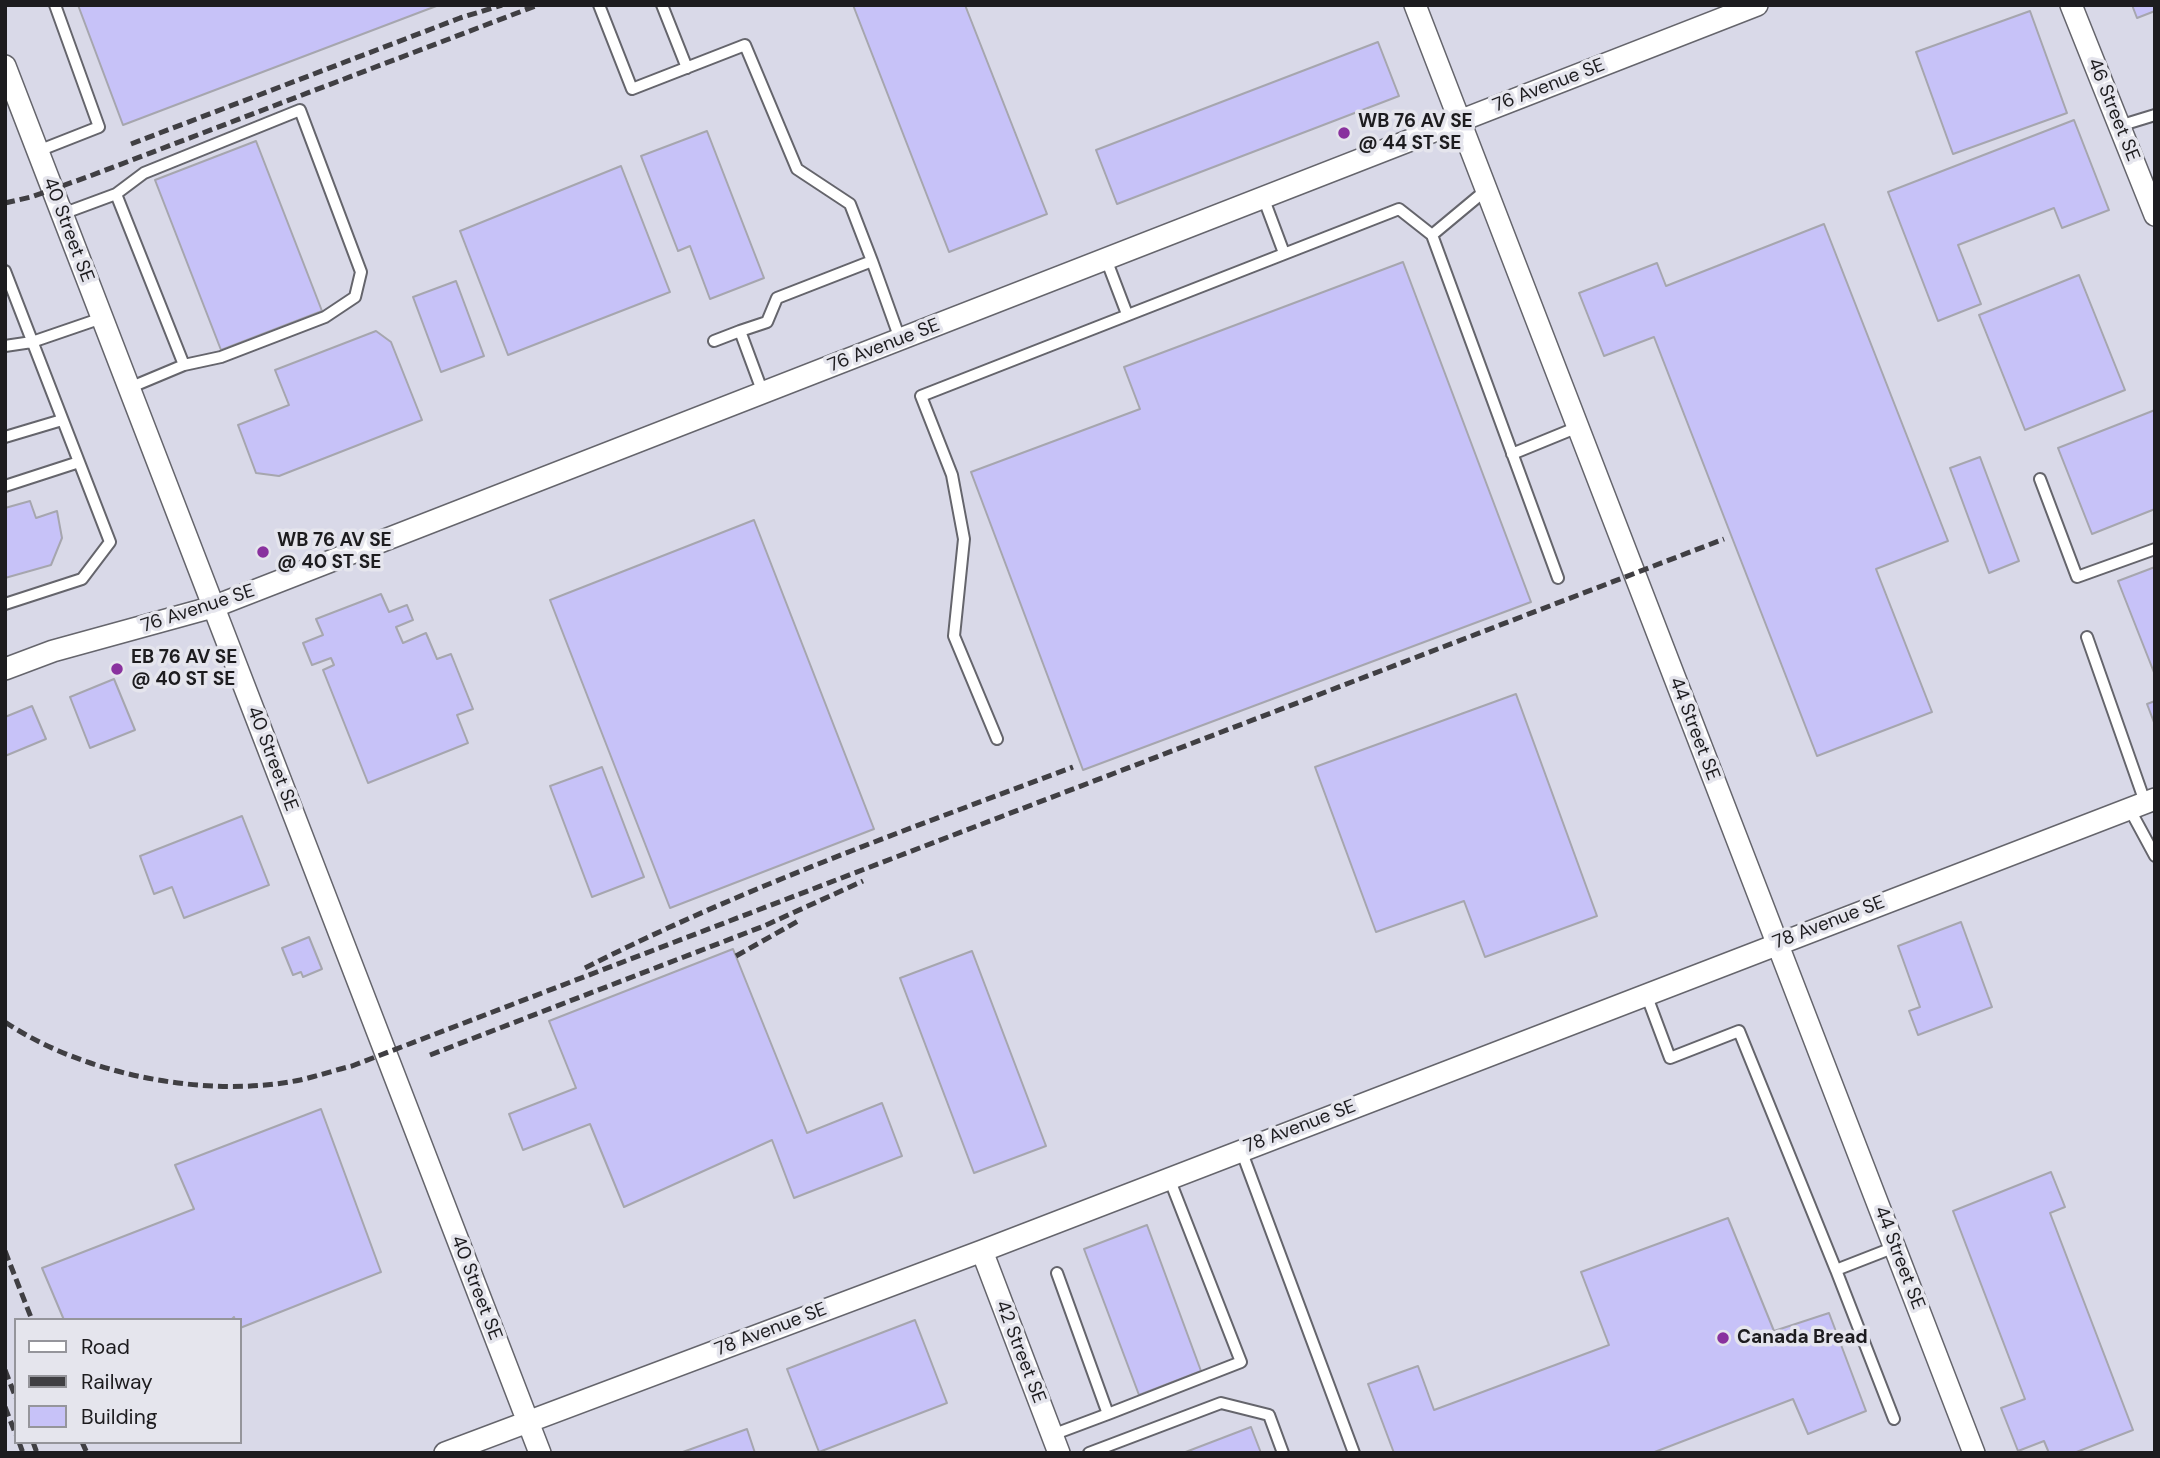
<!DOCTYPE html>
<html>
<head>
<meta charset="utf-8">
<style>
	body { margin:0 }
	#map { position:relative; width:2160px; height:1458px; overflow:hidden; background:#e5e5ed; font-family:"DM Sans",sans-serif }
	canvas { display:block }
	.frame { position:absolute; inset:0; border:7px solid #1d1c1f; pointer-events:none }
	.legend { position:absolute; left:14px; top:1318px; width:228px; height:126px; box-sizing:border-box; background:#e5e5ed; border:2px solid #95959b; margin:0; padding:9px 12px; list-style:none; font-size:21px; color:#1d1c1f }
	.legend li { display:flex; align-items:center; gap:14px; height:35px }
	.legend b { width:35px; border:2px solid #95959b }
</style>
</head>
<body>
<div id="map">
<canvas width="2160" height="1458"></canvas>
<div class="frame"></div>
<ul class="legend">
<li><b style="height:9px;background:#fff"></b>Road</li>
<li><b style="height:9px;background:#403f43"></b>Railway</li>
<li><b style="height:19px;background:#c7c2f8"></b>Building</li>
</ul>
</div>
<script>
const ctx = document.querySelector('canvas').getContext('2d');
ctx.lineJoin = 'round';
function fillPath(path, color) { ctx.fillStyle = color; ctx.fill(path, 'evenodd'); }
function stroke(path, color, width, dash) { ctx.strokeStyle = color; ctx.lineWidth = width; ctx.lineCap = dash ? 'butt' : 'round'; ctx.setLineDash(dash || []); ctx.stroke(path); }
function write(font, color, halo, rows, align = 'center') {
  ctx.font = font + ' "DM Sans",sans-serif'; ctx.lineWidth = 7; ctx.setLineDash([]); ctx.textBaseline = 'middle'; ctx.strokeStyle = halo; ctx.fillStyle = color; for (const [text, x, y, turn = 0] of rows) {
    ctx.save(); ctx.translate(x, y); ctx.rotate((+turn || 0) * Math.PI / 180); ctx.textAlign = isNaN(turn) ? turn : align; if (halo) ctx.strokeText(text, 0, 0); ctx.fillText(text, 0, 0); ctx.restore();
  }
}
const built = new Path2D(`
	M5,5H2155V1453H5ZM16,1320H240V1442H16Z`);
const building = new Path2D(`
	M78,5H439L123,125Z
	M853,5H965L1047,214L949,252Z
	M2132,5H2155V11L2137,18Z
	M2030,11L2067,113L1953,154L1916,52Z
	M1378,42L1399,96L1117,204L1096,150Z
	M2074,120L2109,210L2062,228L2054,208L1958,245L1981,304L1938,321L1888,192Z
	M707,131L764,278L710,299L690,246L678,251L641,156Z
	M256,141L322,311L221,350L155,180Z
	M621,166L670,292L508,355L460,231Z
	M1824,224L1948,541L1876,569L1932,712L1817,756L1654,337L1604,356L1579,293L1657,263L1666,286Z
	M1403,262L1531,602L1083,770L971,472L1140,409L1124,367Z
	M2079,275L2125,390L2025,430L1979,315Z
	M456,281L484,356L441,372L413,297Z
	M376,331L391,342L422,420L279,476L256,473L238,425L289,405L275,370Z
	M2155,410V509L2092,534L2058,448Z
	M1980,457L2019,561L1989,573L1950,468Z
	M30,501L36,518L57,511L62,538L51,565L5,578V508Z
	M754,520L874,829L670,908L550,600Z
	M2155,567V675L2118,581Z
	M381,594L389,612L407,605L413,620L396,627L403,643L426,633L437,659L451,654L473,709L457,715L468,743L368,783L323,670L334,665L331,658L312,665L303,643L323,635L316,619Z
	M114,679L135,730L90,748L70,697Z
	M1516,694L1597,916L1485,957L1464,901L1376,932L1315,767Z
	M2155,701V725L2147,704Z
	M32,706L46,739L5,756V717Z
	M602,767L644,877L592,897L550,786Z
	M242,816L269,885L184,918L172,887L154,894L140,856Z
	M1961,922L1992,1007L1918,1035L1909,1011L1920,1007L1898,946Z
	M309,937L322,969L303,977L301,972L293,975L282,948Z
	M733,949L807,1133L882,1103L902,1156L794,1198L772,1140L624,1207L590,1124L523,1150L509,1114L576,1088L549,1021Z
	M972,951L1046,1146L974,1173L900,978Z
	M321,1109L381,1272L240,1328V1320H235L234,1317L231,1320H64L42,1268L194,1209L175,1165Z
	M2051,1172L2065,1207L2050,1213L2133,1430L2074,1453H2049L2044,1441L2018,1451L2001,1408L2025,1399L1953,1211Z
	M1728,1218L1774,1331L1829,1313L1866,1411L1808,1434L1793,1399L1652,1453H1394L1368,1384L1418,1366L1434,1410L1609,1345L1581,1272Z
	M1147,1225L1201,1371L1139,1395L1084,1249Z
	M915,1320L947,1403L819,1452L787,1369Z
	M1251,1427L1261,1453H1183Z
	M747,1429L755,1453H680Z`);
const service = new Path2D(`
	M599,5L632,89L745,45L797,169L850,204L872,261
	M662,5L687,68
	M2119,126L2155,115
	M38,151L99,127L55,5
	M1486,190L1432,235L1558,578
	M116,194L144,173L300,110L361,272L355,297L325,317L221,357L184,365
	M1263,197L1284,253
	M62,214L116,194L184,365L129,388
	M1106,259L1127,314
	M5,271L110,542L82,579L5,604
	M740,331L767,322L777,298L872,261L900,339
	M714,341L740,331L763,393
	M5,346L32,342L102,318
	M5,437L62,420
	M1512,454L1578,427
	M2040,479L2077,577L2155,549
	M5,486L79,462
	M2087,637L2145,802
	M997,739L954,636L964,539L952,475L921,396L1399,209L1432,235
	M2129,808L2155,856
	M1646,994L1670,1058L1739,1031L1836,1270
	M1241,1150L1354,1453
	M1108,1414L1241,1362L1169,1178
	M1894,1419L1836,1270L1895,1247
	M1052,1435L1108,1414L1057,1273
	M1089,1453L1221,1403L1269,1415L1283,1453`);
const minor = new Path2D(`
	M1415,5L1974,1453
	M2071,5L2155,215
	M5,66L540,1453
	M5,669L53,651L213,607L1757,5
	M982,1251L1059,1453
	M445,1453L982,1251L2155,799`);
const rail = new Path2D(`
	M131,144L460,18L502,5
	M5,203L31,197L90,176L538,5
	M736,956L800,920
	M585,968C742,888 909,829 1073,767
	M5,1022C84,1075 207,1099 300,1080C318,1076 335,1070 352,1066L1724,539
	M430,1055L764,926L863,881
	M5,1251L32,1320
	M5,1370L16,1398
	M5,1407L16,1435
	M19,1442L23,1453
	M33,1442L37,1453
	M82,1442L87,1453`);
const markers = [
	[1344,133,7,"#89319e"],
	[263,552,7,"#89319e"],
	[117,669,7,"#89319e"],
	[1723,1338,7,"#89319e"]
];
const streetNames = [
	["76 Avenue SE",1549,86,-21],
	["46 Street SE",2113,110,68],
	["40 Street SE",68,230,69],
	["76 Avenue SE",884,346,-21],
	["76 Avenue SE",198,609,-18],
	["44 Street SE",1694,729,69],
	["40 Street SE",272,759,69],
	["78 Avenue SE",1829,923,-21],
	["78 Avenue SE",1300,1127,-21],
	["44 Street SE",1899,1258,69],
	["40 Street SE",476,1288,69],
	["78 Avenue SE",771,1330,-21],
	["42 Street SE",1020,1352,69]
];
const poiNames = [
	["WB 76 AV SE",1358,122],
	["@ 44 ST SE",1358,144],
	["WB 76 AV SE",277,541],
	["@ 40 ST SE",277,563],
	["EB 76 AV SE",131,658],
	["@ 40 ST SE",131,680],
	["Canada Bread",1737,1338]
];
fillPath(built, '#d9d9e8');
fillPath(building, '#c7c2f8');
stroke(building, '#a6a6ae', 2);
stroke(service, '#65656c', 14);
stroke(minor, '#65656c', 24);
stroke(service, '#fff', 10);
stroke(minor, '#fff', 21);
stroke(rail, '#403f43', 5, [10, 5]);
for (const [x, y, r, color] of markers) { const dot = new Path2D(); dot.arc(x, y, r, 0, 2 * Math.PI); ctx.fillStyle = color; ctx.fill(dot); stroke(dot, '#e5e5ed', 2.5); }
write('19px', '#1d1c1f', '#e5e5ed', streetNames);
write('bold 19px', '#1d1c1f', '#e5e5ed', poiNames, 'left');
</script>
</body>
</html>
